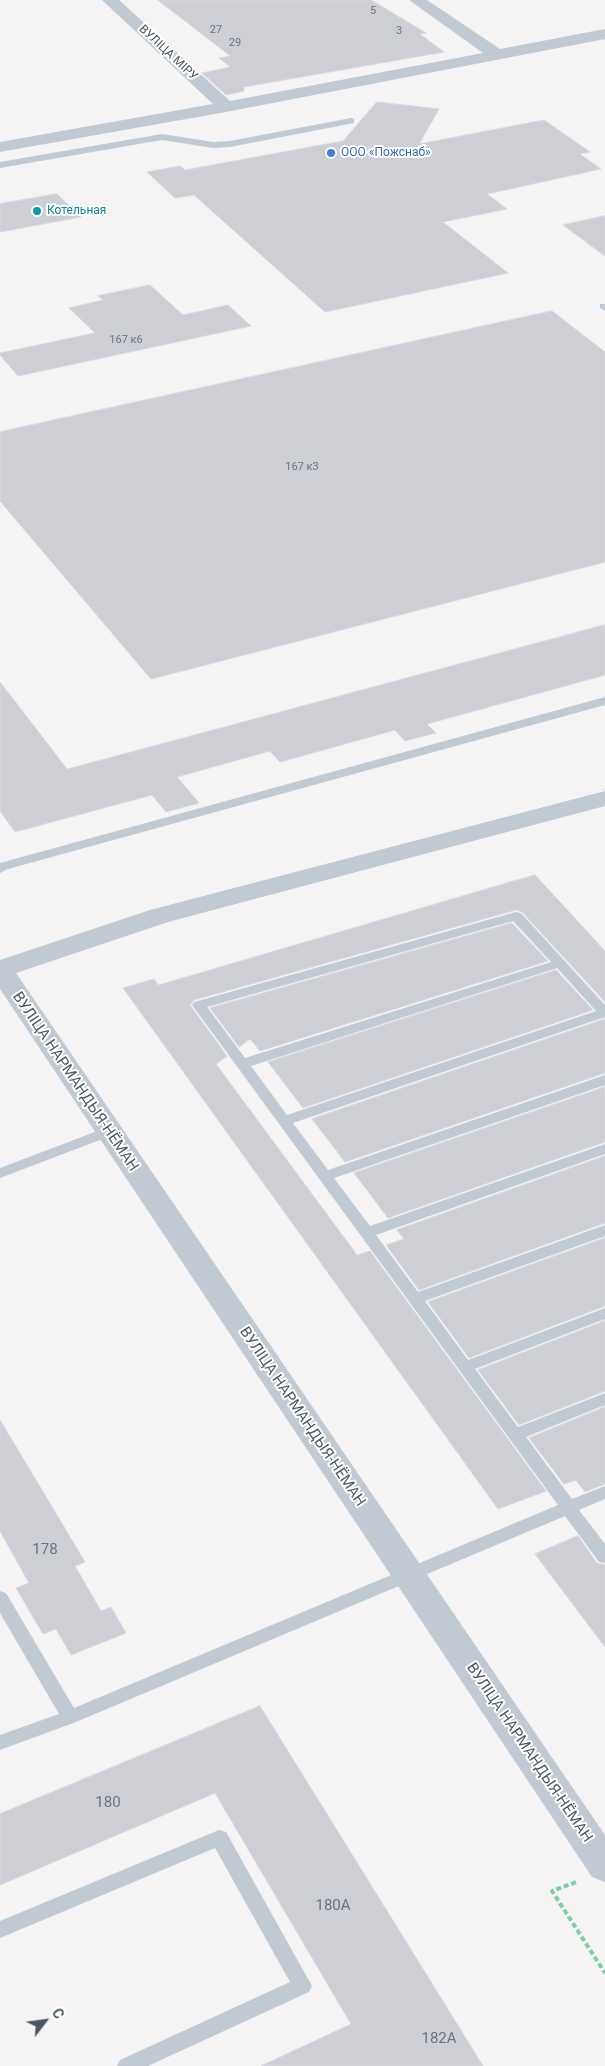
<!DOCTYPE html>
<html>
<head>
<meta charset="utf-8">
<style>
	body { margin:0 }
	#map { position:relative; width:605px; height:2066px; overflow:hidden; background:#f5f3f3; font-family:Roboto,sans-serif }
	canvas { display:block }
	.north { position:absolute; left:20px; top:1996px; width:50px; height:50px; -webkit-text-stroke:4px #fff; paint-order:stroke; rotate:60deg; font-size:14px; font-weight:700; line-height:20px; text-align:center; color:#4a5661 }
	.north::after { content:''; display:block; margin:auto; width:18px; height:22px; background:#4a5661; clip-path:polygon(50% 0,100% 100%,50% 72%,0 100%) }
</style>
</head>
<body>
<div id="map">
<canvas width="605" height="2066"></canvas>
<div class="north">С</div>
</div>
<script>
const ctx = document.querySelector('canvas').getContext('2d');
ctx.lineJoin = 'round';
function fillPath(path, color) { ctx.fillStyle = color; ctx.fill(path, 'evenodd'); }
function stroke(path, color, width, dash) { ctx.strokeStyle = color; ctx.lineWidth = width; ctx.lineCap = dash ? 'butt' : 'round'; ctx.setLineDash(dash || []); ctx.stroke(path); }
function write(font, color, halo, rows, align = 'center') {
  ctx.font = font + ' Roboto,sans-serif'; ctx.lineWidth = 4; ctx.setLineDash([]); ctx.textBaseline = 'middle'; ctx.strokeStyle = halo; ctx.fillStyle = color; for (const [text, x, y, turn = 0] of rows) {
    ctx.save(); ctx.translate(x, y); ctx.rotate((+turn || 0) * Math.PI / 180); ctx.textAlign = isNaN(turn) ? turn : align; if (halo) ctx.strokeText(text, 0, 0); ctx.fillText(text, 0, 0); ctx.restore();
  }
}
const building = new Path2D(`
	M158,0H371L426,33L420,34L444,52L244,87V91L226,95L202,73L230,67L219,58L230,56Z
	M377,102L439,109L419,144L544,120L590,152L580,154L601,169L487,194L507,209L443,222L508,273L325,312L194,195L175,198L147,172L180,166L185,170L343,141Z
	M57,194L81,217L0,232V204Z
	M605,216V256L563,225Z
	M150,285L183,315L228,305L251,326L18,376L0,355V353L95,333L69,308L103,300L98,296Z
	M552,311L605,352V562L151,679L0,501V432Z
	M605,625V675L427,724L436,733L405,741L395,730L280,762L270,751L177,777L199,803L166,812L152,795L15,832L0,811V682L67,769Z
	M535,875L605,951V1002L522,912L516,910L194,1000L190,1005L227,1056L216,1064L357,1255L370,1251L546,1491L498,1509L123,988L154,979L158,985Z
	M512,923L548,961L260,1051L250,1039L239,1047L210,1008Z
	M556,970L593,1010L303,1108L268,1062Z
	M605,1019V1073L345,1162L312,1119Z
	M605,1087V1142L388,1218L354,1173Z
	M605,1156V1223L419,1290L386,1245L404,1239L397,1230Z
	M605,1238V1306L469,1358L428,1302Z
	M605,1321V1391L519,1425L478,1370Z
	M605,1407V1484L585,1492L576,1480L564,1484L529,1438Z
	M0,1420L85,1562L75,1566L101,1611L111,1607L126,1633L71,1655L56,1629L43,1634L16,1588L29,1583L0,1531Z
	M578,1536L597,1563L605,1565V1647L535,1554Z
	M260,1706L454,2019L483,2066H261L351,2024L215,1793L0,1885V1814Z`);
const path = new Path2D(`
	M576,1882L552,1891L605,1973`);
const service = new Path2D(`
	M351,118L354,119V123L230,147L213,148L162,140L0,168V162L162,134L213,142L230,141Z
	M600,304H605V311L600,308Z
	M605,697V705L8,869L0,873V863Z
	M516,912L521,913L605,1005V1017L293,1123L328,1170L605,1075V1085L334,1178L370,1226L605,1144V1154L376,1235L418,1292L605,1225V1236L425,1301L468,1360L605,1308V1319L475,1369L518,1427L605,1393V1405L526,1437L572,1499L605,1486V1499L579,1510L605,1544V1563L599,1562L565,1516L76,1722L0,1750V1735L59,1714L0,1613V1591L6,1593L74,1708L558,1505L192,1005L194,1002ZM513,921L551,962L245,1058L207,1007ZM557,968L596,1011L287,1115L251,1066Z
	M108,1127L115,1132L113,1135L0,1178V1168Z
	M219,1830L226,1832L312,1986L309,1992L148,2066H117L120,2060L290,1982L215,1848L0,1938V1921Z`);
const minor = new Path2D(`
	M102,0H119L230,101L483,53L409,0H427L500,49L605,29V39L226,112L0,152V142L213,104Z
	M605,791V806L168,922L16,973L605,1835V1882L592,1877L0,989V960L150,910Z`);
const markers = [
	[331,153,5,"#3f7fe0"],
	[37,211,5,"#0f9aa8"]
];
const farNumbernames = [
	["5",373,11],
	["27",216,30],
	["3",399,31],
	["29",235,43],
	["167 к6",126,340],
	["167 к3",302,467]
];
const farStreetnames = [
	["ВУЛІЦА МІРУ",168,53,43]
];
const farShopnames = [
	["ООО «Пожснаб»",341,153]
];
const farCulturenames = [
	["Котельная",47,211]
];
const streetNames = [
	["ВУЛІЦА НАРМАНДЫЯ-НЁМАН",75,1082,56],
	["ВУЛІЦА НАРМАНДЫЯ-НЁМАН",302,1417,56],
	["ВУЛІЦА НАРМАНДЫЯ-НЁМАН",529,1753,56]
];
const nearNumbernames = [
	["178",45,1550],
	["180",108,1803],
	["180А",333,1906],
	["182А",439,2039]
];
fillPath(building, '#cdcfd5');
stroke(building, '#d7d9de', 1);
stroke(path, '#7ad0a6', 4, [5, 3]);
fillPath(service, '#c1cad2');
fillPath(minor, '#c1cad2');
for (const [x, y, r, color] of markers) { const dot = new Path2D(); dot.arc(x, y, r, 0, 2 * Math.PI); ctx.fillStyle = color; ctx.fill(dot); stroke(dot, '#fff', 2); }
write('11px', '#6b747e', null, farNumbernames);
write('12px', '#4a5661', '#fff', farStreetnames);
write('12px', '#366cbe', '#fff', farShopnames, 'left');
write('12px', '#0d838f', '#fff', farCulturenames, 'left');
write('15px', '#4a5661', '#fff', streetNames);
write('15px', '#6b747e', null, nearNumbernames);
</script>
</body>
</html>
